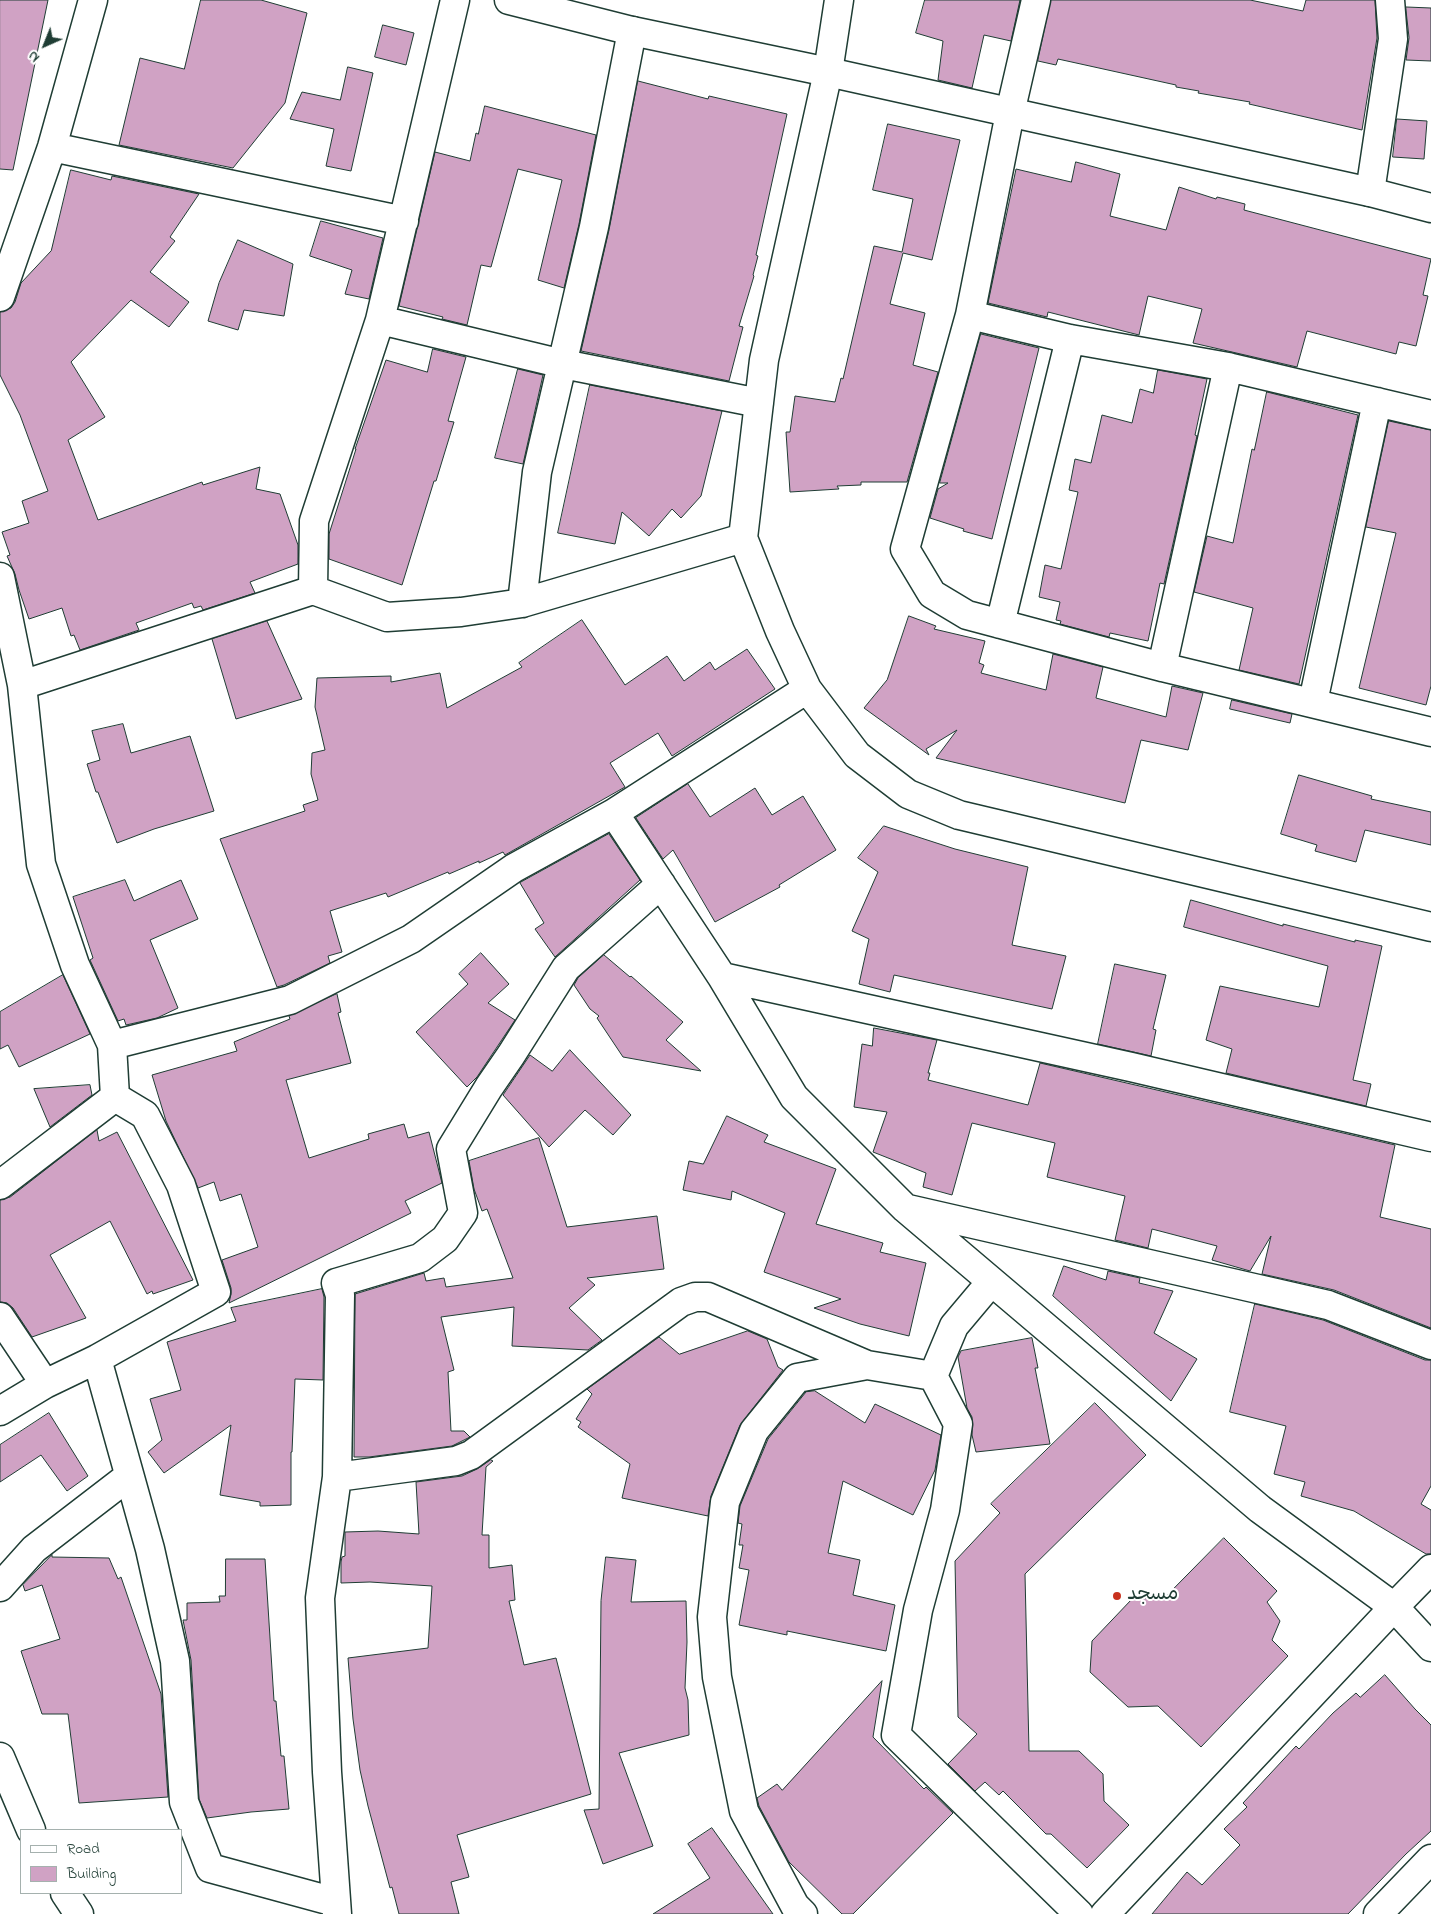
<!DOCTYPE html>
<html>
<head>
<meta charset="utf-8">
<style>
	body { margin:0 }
	#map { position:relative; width:1431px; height:1914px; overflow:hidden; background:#fff; font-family:"Indie Flower",sans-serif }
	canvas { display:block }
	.legend { position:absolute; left:20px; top:1829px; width:162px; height:65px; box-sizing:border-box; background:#fff; border:1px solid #a5b1ae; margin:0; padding:6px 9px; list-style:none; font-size:15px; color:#1f3d34 }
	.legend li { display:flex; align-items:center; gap:10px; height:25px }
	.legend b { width:25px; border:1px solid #a5b1ae }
	.north { position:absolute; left:20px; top:20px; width:50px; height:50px; -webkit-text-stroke:4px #fff; paint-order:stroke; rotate:224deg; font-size:14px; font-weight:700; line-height:20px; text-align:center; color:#1f3d34 }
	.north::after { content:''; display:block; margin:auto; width:18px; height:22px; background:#1f3d34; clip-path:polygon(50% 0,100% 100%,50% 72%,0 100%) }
</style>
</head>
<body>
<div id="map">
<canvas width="1431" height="1914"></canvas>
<ul class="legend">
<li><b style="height:6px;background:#fff"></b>Road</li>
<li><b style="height:14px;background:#d0a2c4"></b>Building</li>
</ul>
<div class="north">N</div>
</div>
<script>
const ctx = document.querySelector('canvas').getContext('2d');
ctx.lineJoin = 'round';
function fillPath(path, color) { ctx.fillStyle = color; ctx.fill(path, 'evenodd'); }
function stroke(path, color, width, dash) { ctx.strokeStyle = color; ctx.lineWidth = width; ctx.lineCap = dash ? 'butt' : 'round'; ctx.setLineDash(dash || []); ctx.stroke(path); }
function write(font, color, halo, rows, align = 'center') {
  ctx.font = font + ' "Indie Flower","Playpen Sans Arabic",sans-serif'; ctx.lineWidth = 4; ctx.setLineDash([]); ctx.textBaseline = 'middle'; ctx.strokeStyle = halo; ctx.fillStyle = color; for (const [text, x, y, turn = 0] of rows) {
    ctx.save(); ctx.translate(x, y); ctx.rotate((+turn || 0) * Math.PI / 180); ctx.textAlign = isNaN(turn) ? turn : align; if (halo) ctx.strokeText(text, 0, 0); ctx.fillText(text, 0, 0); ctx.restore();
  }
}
const building = new Path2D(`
	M0,0H48L13,170L0,169Z
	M201,0H261L307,13L285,103L233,168L119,145L140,58L184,69Z
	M925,0H1020L1011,41L984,35L972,88L938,80L943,41L916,33Z
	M1051,0H1250L1303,11L1306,0H1375L1377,38L1362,130L1249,104L1250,102L1198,93L1199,91L1176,87V85L1058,59L1056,65L1038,61Z
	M1406,7L1431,8V61L1406,60L1409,38Z
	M383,25L414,33L406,65L375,57Z
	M348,67L373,73L351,171L326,166L334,129L290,119L302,92L340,100Z
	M638,81L708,99L709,96L787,114L756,255L758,256L753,275L754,276L739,326L743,327L729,381L581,351L609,230Z
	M485,106L596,135L579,224L564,288L538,280L562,180L518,169L491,267L481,265L467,325L442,319L443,317L399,306L435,152L470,161L476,133L478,134Z
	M1397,119L1427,121L1424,159L1393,157Z
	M888,124L960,140L932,260L903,253L890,304L925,313L913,365L938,372L907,482H861V485L837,486L839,489L790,492L786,432H790L795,396L835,402L841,378L843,379L874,246L902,252L913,199L873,190Z
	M1076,162L1120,174L1110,216L1166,230L1179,187L1216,199L1217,197L1245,204L1244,210L1431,259L1423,295L1428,296L1416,346L1399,342L1396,354L1307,331L1297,367L1193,343L1202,309L1148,296L1139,335L1048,312L1047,317L988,303L1016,169L1071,182Z
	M71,170L111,180L112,176L199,194L170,237L175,241L150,272L189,302L169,327L131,300L71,362L105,417L68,440L98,520L202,482L203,485L260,467L256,489L280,494L298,545V564L250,582L255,593L203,610L201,606L194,608L192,603L136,623L139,630L80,650L74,635L71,636L62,608L29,619L19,590L15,574L7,556L10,555L2,532L29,523L22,501L48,491L20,415L0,375V312L11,308L15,302L21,283L51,251Z
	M321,221L383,238L369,299L345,294L352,270L310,256Z
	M238,240L293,264L284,316L244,310L238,330L208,321L219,283Z
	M981,334L1039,348L992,539L963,531L964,529L930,518L938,489L948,483H940Z
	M433,349L466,357L448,421L454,422L436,481H434L402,585L329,559V534L356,449H355L386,360L427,372Z
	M518,369L543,375L523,464L495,458Z
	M1158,370L1207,379L1195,435L1197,436L1164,584L1160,583L1148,641L1110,633L1109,637L1060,624L1061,621L1056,620L1060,602L1039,597L1045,565L1061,569L1078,492L1069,490L1075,459L1091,463L1102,415L1132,423L1140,389L1153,393Z
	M590,385L722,411L701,496L681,518L672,509L649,536L622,512L615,544L558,533Z
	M1267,392L1358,415L1299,684L1239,670L1253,608L1194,592L1207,536L1233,543L1252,449L1254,450Z
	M1389,421L1431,430V686L1426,705L1359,688L1396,533L1366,527Z
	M909,616L936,626L934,629L985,641L979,663L984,665L981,673L1046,690L1053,654L1103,667L1096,698L1166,717L1172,686L1203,693L1188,750L1141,740L1125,803L936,758L957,730L926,749L929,755L864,708L887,680Z
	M582,620L625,685L667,656L684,681L710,662L715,670L747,649L775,689L672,756L658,733L610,763L625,787L505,855L503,852L479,863V861L449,874L448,872L388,897L386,893L330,911L342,952L328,956L330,963L284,985L277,987L220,839L305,811L303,805L318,800L311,774L312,753L325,750L315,707L317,678L391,676V682L440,673L447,708L522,667L519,663Z
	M267,621L302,699L236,719L212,639Z
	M1232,700L1292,714L1290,723L1230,709Z
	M123,724L131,753L190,736L214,811L154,829L117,843L98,792H96L87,764L100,760L92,731Z
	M1299,775L1372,796L1371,799L1431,812V845L1365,830L1356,862L1315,851L1317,845L1281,834Z
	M688,784L710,817L755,788L772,815L803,796L836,850L779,885L780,887L715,922L673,850L663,859L636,818Z
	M884,826L955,849L1028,867L1012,945L1066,956L1052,1009L894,975L890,992L859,984L869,939L852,931L878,872L858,858Z
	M609,834L640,880L555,957L535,929L544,923L520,883Z
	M125,880L134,901L181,880L198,919L150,940L178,1008L157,1018L126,1025L124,1019L118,1021L90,960L93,958L73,897Z
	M1191,900L1283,926V924L1355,942V940L1382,946L1353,1080L1371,1084L1366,1106L1226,1073L1232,1049L1206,1040L1220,986L1319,1007L1328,966L1184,927Z
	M481,953L509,984L488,1003L515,1020L477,1077L467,1087L416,1032L468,984L459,974Z
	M604,955L630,977L631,976L683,1022L666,1040L701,1071L623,1057L597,1018L599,1016L590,1009L574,985L578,978Z
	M1115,964L1166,975L1153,1029L1156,1030L1151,1056L1098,1044Z
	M63,975L90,1034L19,1067L8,1045L0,1049V1012Z
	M337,994L341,1012L338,1013L351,1063L286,1080L309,1158L369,1139L368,1134L404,1124L408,1138L429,1132L442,1183L405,1201L411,1213L229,1303L231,1294V1288L222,1260L258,1247L241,1194L220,1201L214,1182L198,1188L166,1121L152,1075L237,1051L234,1042L290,1019L289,1016Z
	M874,1028L937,1040L928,1073H930L928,1080L1028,1105L1040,1063L1395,1145L1380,1217L1431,1229V1328L1334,1290L1262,1274L1271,1236L1250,1271L1212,1260L1217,1246L1152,1229L1148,1248L1115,1240L1125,1196L1047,1177L1055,1143L972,1123L952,1195L923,1187L926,1173L873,1152L887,1112L854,1107L862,1044L872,1046Z
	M570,1050L631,1115L613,1135L585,1110L549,1147L503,1095L530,1055L552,1071Z
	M90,1085L92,1095L50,1127L34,1089Z
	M727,1116L768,1135L764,1142L836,1169L816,1224L883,1243L880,1252L926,1263L909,1336L860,1324L814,1308L841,1299L764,1272L785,1213L732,1191L731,1200L683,1190L689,1161L703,1164Z
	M97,1130L99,1141L117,1132L193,1280L153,1294L152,1291L147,1294L110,1221L50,1255L86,1318L32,1337L13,1308L7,1303L0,1302V1200L10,1197Z
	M539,1138L567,1227L657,1216L664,1269L587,1278L595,1285L569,1308L602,1340L588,1350L512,1346L514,1307L441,1317L454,1370L448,1372L451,1431H464L470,1437L452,1446L369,1457H354L355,1294L424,1273L426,1281L444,1278L446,1287L513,1278L487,1209L482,1211L474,1189L469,1161Z
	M1064,1266L1106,1280L1108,1271L1140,1278L1139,1283L1173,1291L1154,1333L1197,1359L1171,1401L1053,1296Z
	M322,1289L324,1297L323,1380L295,1379L292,1452H291V1505L260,1506V1502L220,1495L231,1425L164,1473L148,1452L162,1440L150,1399L181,1390L167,1342L236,1321L231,1308Z
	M1255,1304L1323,1320L1425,1360H1431V1486L1421,1504L1431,1510V1554H1426L1354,1511L1301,1496L1305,1482L1274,1474L1286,1426L1230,1412Z
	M748,1331L767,1339L778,1367L783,1370L740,1425L711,1496L708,1516L622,1498L630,1464L578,1427L581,1422L576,1419L592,1394L587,1389L659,1337L679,1354Z
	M1032,1338L1038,1368H1035L1050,1444L976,1452L972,1435V1417L967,1408L958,1357L961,1351Z
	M815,1391L865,1423L875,1404L941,1435L935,1470L913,1515L843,1481L828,1553L860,1560L853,1595L895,1605L886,1651L787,1631V1635L739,1625L749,1570L739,1568L743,1545H739L742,1524L738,1523L740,1506L768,1439L806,1392Z
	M1095,1403L1146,1455L1025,1574L1029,1751H1079L1103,1774L1104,1801L1129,1825L1087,1868L1051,1834H1046L1003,1791L999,1795L985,1782L975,1791L948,1764L977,1734L958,1717L955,1561L1000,1513L991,1504Z
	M49,1413L88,1476L67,1491L41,1455L0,1482V1445Z
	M491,1460L493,1461L486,1467L482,1535H489V1568L512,1565L515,1600L509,1601L524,1665L556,1658L591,1794L457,1835L469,1877L451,1882L459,1914H399L392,1887L390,1888L368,1806L360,1770L353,1719L348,1658L428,1648L432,1586L370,1582L341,1583V1562L342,1557L345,1556V1532L378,1531L419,1534L416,1482L462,1476L477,1469Z
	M1224,1538L1277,1591L1267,1602L1280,1621L1272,1640L1288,1656L1201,1747L1158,1706L1128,1707L1090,1672L1092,1641L1132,1599L1164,1598Z
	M52,1555V1557L109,1558L118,1579L121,1577L161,1694L168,1797L79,1803L68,1714H42L21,1651L60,1639L42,1585L25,1591L23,1585Z
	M606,1557L636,1560L631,1602L686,1601L687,1642L685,1688L688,1700L689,1735L619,1753L653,1846L603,1864L584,1810L599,1809L601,1601Z
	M226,1559H265L274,1701H276L281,1756H284L289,1809L251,1812L207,1818L199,1799L191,1660L183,1620H187V1603L220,1602L219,1596H225Z
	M1385,1675L1415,1709L1431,1725V1831L1406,1854L1348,1914H1152L1187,1872L1202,1885L1240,1845L1224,1829L1247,1807L1243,1803L1296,1746L1299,1749L1333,1713L1356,1693L1360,1697Z
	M882,1681L873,1737L924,1789L926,1787L953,1813L853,1914H842L789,1862L759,1806L757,1798L777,1784L782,1790Z
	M712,1828L773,1914H653L710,1878L688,1844Z`);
const minor = new Path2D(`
	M839,0L828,72L764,360L743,538L780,631L807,689L857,755L908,794L959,815L1431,927
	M1036,0L1010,113L970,315L905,549L932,594L967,615L1162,667L1431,732
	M52,147L404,221
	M1370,192L1393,39L1390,0
	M0,297L52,147L93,0
	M970,315L1070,339L1228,367L1431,415
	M380,320L563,364L759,403
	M0,577L22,685L41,864L75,965L112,1045L115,1097
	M313,590L314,521L380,320L455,0
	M522,603L537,472L594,227L632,31
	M1000,624L1070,339
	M1162,667L1228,367
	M22,685L313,590L387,617L461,612L522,603L743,538
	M1313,702L1377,402
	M614,813L722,977L794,1097L905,1208L1260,1509L1394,1607L1431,1647
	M722,977L1131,1067L1431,1137
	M112,1045L290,1000L411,939L514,868L614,813L807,689
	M0,1185L115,1097
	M908,1209L1328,1305L1431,1345
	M991,1282L954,1326L933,1376L958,1424L945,1510L918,1610L896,1735L1079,1914
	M0,1317L45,1384
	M97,1359L150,1549L175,1661L184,1802L210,1868L335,1902
	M0,1411L45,1384L97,1359L216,1292L181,1185L145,1115L115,1097
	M337,1477L456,1461L471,1455L681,1302L695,1297H708L867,1365
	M0,1587L34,1549L129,1476
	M0,1757L31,1830
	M65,1893L79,1914
	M337,1914L327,1772L320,1598L337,1477L340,1295L336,1283L420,1258L445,1239L463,1213L451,1149L489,1087L511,1055L566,968L661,884
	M803,1914L795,1906L744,1811L717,1677L712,1617L725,1502L754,1431L797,1378L867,1365L933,1376
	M1105,1914L1394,1607L1431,1569
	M1378,1914L1431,1859`);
const tertiary = new Path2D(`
	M509,0L632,31L828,72L1370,192L1431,208`);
const markers = [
	[1117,1596,5,"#c8321e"]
];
const poiNames = [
	["مسجد",1127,1596]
];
fillPath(building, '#d0a2c4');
stroke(building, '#1f3d34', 1);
stroke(minor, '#1f3d34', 31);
stroke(tertiary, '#1f3d34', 31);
stroke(minor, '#fff', 28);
stroke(tertiary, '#fff', 28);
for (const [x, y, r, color] of markers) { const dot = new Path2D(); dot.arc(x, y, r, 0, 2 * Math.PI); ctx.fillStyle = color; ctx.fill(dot); stroke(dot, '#fff', 2); }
write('20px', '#1f3d34', '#fff', poiNames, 'left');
</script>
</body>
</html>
